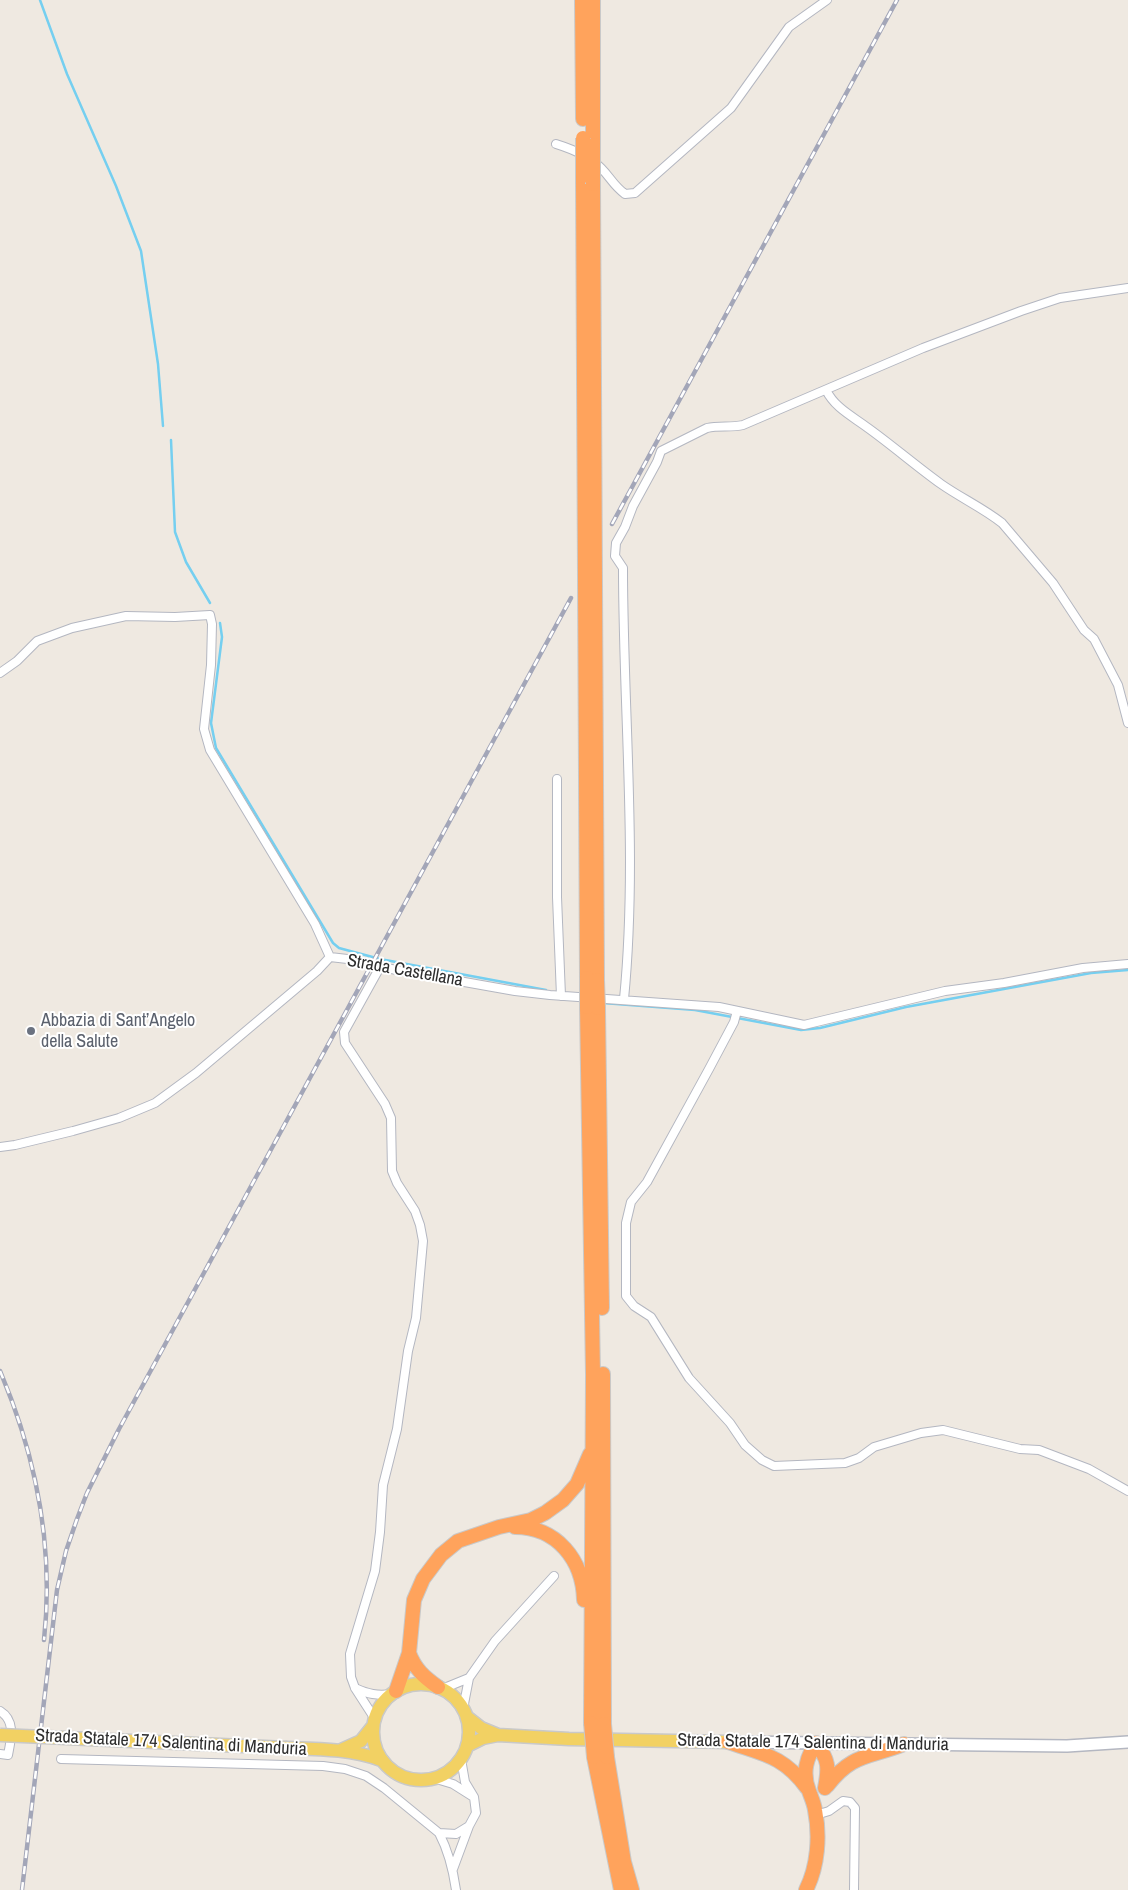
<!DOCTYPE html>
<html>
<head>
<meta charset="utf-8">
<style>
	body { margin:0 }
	canvas { display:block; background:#efe9e1 }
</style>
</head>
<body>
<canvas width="1128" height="1890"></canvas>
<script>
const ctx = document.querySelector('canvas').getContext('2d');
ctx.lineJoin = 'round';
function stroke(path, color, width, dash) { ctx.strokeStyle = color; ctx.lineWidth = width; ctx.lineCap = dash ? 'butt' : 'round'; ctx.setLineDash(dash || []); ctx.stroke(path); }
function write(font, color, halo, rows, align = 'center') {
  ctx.font = font + ' "Archivo Narrow",sans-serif'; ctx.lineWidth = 4; ctx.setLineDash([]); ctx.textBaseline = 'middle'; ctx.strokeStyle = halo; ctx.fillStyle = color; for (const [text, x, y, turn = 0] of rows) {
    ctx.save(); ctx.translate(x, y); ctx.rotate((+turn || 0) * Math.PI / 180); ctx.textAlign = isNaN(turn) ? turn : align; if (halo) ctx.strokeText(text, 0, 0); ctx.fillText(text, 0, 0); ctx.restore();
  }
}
const stream = new Path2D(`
	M40,0L67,74L116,186L141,251L158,364L163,426
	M171,440L175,532L186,562L210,603
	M220,623L222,637L211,723L216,748L333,943L339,948L380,959L546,990
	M603,1003L695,1010L801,1030L820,1028L906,1007L1091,973L1128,970`);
const street = new Path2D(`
	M556,144C572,149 589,156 601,168C611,178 613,185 625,194L635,193L731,108L789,27L827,0
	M826,390C835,408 852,416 868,428C893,446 916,466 941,484C961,498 983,508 1002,523L1053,583L1084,630L1094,639L1118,685L1128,723
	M0,673L17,661L37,641L72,628L126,616L175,617L210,615L212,624L211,665L204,729L210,750L315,924L330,957
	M557,779V897L561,996
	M624,999C638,856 623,712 623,568L615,556L616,543L625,527L633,506L657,462L661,451L707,428C719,425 731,428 743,425L923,348L1021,311L1060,298L1128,288
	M737,1011L734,1022L709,1069L647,1182L631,1202L626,1223V1296L634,1306L651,1317L689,1378L730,1423L745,1445L762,1460L774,1466L845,1463L859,1458L874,1447L921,1433L943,1430L1020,1449L1039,1450L1089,1469L1128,1491
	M0,1147L15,1145L73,1131L119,1118L155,1103L196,1073L317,971L330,957L356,960L380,967L515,991L550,995L719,1007L804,1025L945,991L1004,983L1083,968L1128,964
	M355,1688C368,1694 377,1696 392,1694
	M442,1689L469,1678
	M463,1709L469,1678L495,1641L554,1576
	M0,1711C16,1721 11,1739 8,1755L0,1754
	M375,1719L355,1688L351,1677L350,1654L375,1571L380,1532L383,1485L397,1429L408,1351L416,1318L423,1241L420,1225L415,1211L397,1183L392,1171L391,1118L385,1104L345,1043L344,1032L380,967
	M61,1759L323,1766L345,1769L366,1776L384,1788L439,1833L456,1834L469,1826L476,1813L474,1797L465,1782L461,1759
	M433,1778L453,1784L472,1796
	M816,1815L829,1811L843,1801L850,1802L855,1808L854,1890
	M439,1833C449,1852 453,1869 456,1890
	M453,1869L469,1826`);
const secondary = new Path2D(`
	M737,1742L1067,1746L1128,1742`);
const primary = new Path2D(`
	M373 1732a48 48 0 1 1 96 0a48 48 0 1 1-96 0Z
	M467,1717L481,1728L498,1735
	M467,1746L483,1738L498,1735L569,1739L728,1742
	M287,1748C319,1749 351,1749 381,1760
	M341,1750L361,1741L373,1726`);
const highway = new Path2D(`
	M582,0L583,119
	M593,0V145
	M583,176L587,978
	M593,184L597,980
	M587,1007L593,1375L591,1723
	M598,1008L602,1308
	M603,1374L604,1724
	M515,1527C557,1527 583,1560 584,1600
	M409,1653C415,1669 424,1677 438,1687
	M396,1691L409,1653L414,1600L423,1579L441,1555L458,1541L499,1527L531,1520L545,1513L563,1500L577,1484L590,1454
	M728,1742C763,1754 784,1756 807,1788
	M594,1757L621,1890
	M607,1757L624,1862L632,1890
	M827,1786C852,1753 869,1758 904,1744
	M806,1890C818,1866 820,1836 815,1810C814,1803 811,1797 809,1791C802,1773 806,1758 816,1743C829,1760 829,1767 825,1788`);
const rail = new Path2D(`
	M612,524L897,0
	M0,1371C36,1456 54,1548 44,1640
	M22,1890L57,1590L66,1551L77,1519L87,1493L119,1429L571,598`);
const primaryBridge = new Path2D(`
	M0,1735L287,1748`);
const highwayBridge = new Path2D(`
	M583,138V176
	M593,145V184
	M587,978V1007
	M597,980L598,1008
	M591,1723L594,1757
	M604,1724L607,1757`);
const markers = [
	[31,1031,5,"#6b7280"]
];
const streetNames = [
	["Strada Castellana",405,971,10],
	["Strada Statale 174 Salentina di Manduria",171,1743,3],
	["Strada Statale 174 Salentina di Manduria",813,1743,1]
];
const worshipNames = [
	["Abbazia di Sant’Angelo",41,1021],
	["della Salute",41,1042]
];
stroke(stream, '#75cff0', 2.5);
stroke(street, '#b4b7c1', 10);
stroke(secondary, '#b4b7c1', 14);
stroke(primary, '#c9c9c9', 15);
stroke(highway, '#c9c9c9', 16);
stroke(street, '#fff', 8);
stroke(secondary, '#fff', 11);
stroke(primary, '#f2d163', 12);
stroke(highway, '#ffa35c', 14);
stroke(rail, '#a3a6b8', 4.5);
stroke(rail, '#fff', 2.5, [8]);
stroke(primaryBridge, '#c9c9c9', 15, []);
stroke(highwayBridge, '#c9c9c9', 16, []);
stroke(primaryBridge, '#f2d163', 12);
stroke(highwayBridge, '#ffa35c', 14);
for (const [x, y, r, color] of markers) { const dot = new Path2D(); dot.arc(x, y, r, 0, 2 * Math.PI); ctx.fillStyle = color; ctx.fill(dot); stroke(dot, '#fff', 2); }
write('18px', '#2e2e2e', '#fff', streetNames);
write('18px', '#5b616d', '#fff', worshipNames, 'left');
</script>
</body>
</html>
